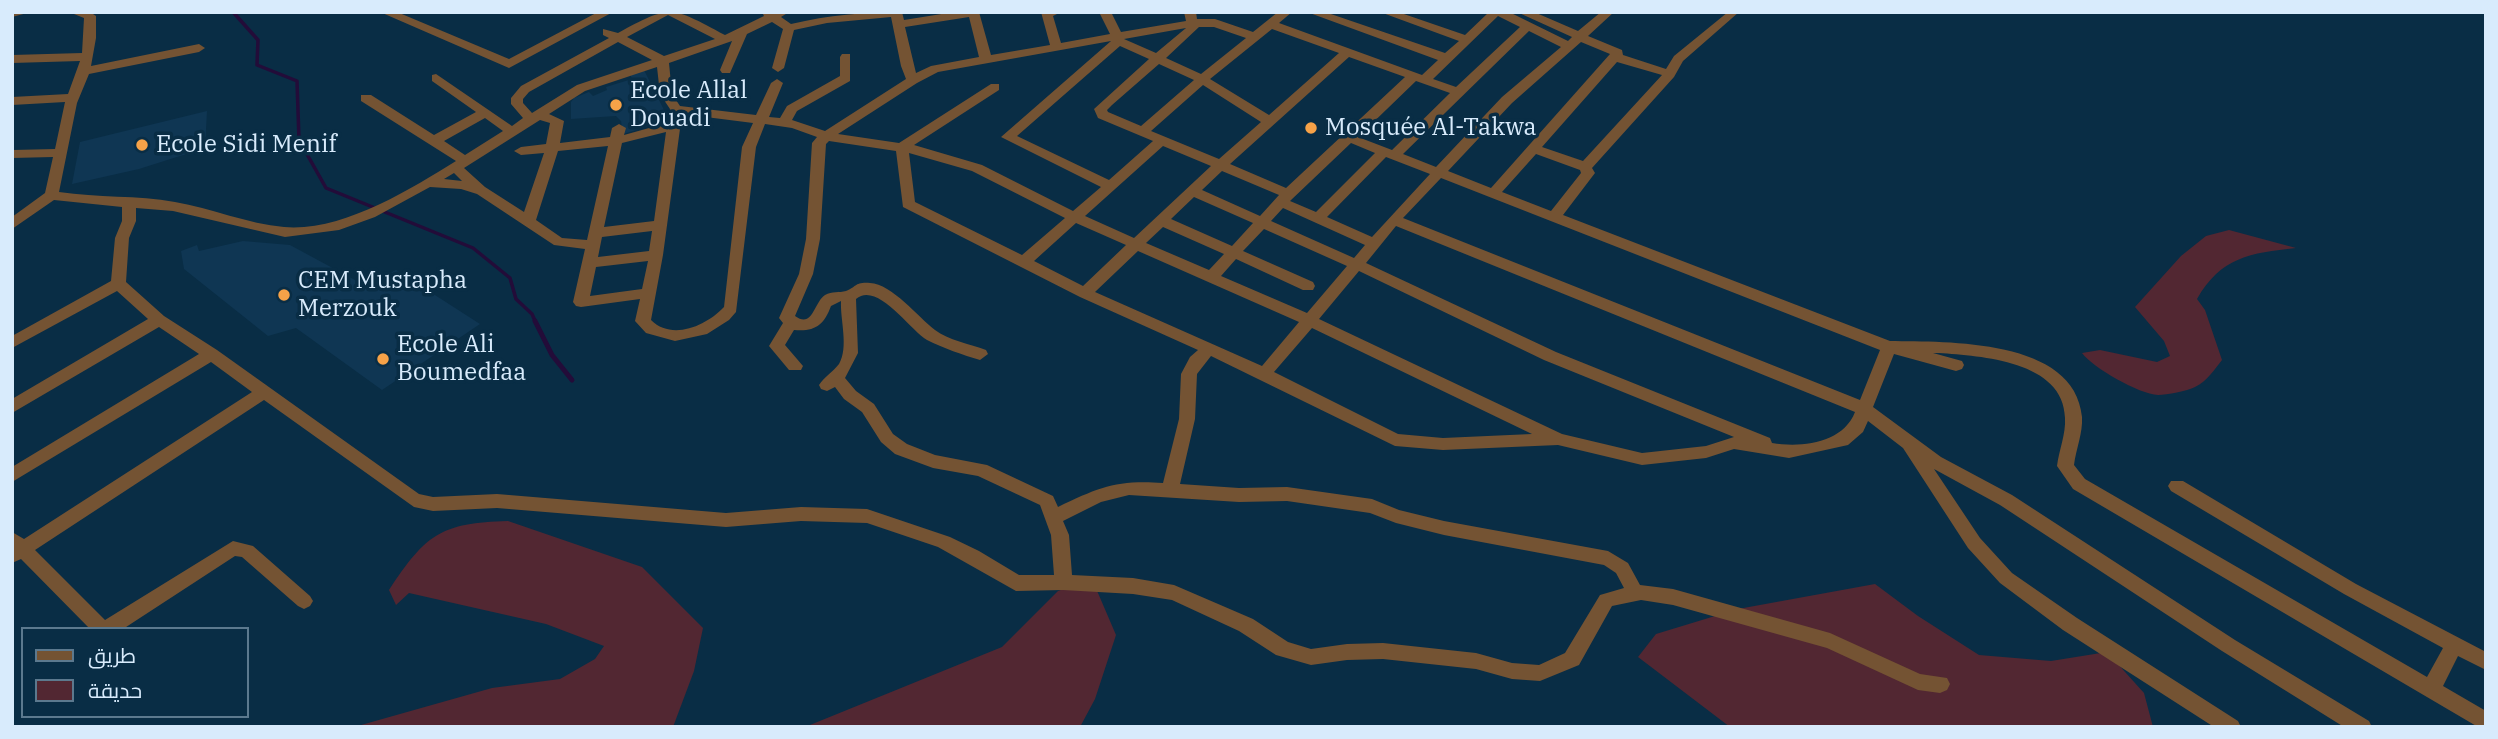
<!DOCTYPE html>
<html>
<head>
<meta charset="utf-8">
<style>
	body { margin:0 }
	#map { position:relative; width:2498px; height:739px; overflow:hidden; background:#092d45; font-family:"IBM Plex Serif",Cairo,serif }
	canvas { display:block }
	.frame { position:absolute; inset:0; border:14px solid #d8ebfc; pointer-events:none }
	.legend { position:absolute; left:21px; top:627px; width:228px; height:91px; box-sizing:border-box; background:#092d45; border:2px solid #5c798e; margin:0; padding:9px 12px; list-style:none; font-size:21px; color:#d8ebfc }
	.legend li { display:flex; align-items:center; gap:14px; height:35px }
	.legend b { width:35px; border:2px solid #5c798e }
</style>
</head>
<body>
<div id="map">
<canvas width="2498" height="739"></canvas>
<div class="frame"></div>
<ul class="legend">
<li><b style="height:9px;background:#745333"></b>طريق</li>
<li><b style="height:19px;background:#522732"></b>حديقة</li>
</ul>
</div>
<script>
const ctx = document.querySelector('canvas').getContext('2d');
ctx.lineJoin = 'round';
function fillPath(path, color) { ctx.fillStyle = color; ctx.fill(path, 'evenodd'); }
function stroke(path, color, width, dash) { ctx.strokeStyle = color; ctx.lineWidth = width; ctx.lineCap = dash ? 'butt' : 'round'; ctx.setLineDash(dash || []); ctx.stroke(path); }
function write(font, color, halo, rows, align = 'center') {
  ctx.font = font + ' "IBM Plex Serif",serif'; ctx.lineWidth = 7; ctx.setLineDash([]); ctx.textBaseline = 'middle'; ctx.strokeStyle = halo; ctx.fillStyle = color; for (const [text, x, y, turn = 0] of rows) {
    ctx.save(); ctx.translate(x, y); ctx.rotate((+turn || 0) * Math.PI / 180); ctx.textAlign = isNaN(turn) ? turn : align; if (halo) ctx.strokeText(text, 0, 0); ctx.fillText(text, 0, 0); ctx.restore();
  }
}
const built = new Path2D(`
	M644,70L669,120L623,134L621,121L616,116L571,119V102L574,98L589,92L593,96L607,90L606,87L632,79L630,74Z
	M207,111L205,148L139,169L72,184L80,142Z
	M243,241L290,245L366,286L396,270L480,324L382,390L296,328L268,336L184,269L181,251L197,245L199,251Z`);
const green = new Path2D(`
	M2229,230L2296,248C2250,253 2221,257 2197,299L2205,310L2222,360C2215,369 2206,382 2195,387C2187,391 2167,395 2158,395C2139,394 2093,368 2082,353L2100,350L2157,362L2170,356L2164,341L2135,307L2181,256L2206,236Z
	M508,521L642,567L703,628L694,671L673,727H354L492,688L560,679L595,659L604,646L546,624L409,593L396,605L389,590C426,534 441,523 508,521Z
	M1092,579L1116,635L1095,699L1080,727H805L1002,647L1058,591Z
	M1875,584L1918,616L1979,655L2051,661L2107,652L2144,693L2153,727H1730L1638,657L1656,634L1738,609Z`);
const streamFar1 = new Path2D(`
	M233,12L258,40L257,65L297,81L299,140L326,188L473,248L510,278L516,299L532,314L536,323`);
const stream = new Path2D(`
	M535,321L552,355L572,380`);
const minor = new Path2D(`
	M12,12H31L12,17Z
	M69,12H90L96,16V38L91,66L199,44L205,48L199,52L89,74L77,103L59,192C98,198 137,195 175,202C211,208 248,224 284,227C342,232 409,190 456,161L361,101V95H371L434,135L476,112L432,81V75L436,74L512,126L523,118L511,104V98L521,86L609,38L603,35V29L618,33C672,3 672,7 725,35L764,16L762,12H789L781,17L791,24C829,15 864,12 902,12L904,20L954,12H979L991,55L1050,45L1041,12H1061L1053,16L1061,43L1110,34L1099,12H1111L1121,32L1186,21L1184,12H1196L1197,19H1215L1253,32L1278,12H1292L1279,23L1422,75L1438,60L1307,12H1325L1445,53L1459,41L1380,12H1398L1465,35L1489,12H1509L1568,41L1572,37L1517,12H1534L1578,31L1601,12H1614L1588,36L1622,50L1623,55L1666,69L1674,56L1728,12H1739L1683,61L1674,77L1592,168L1595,173L1563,215L1890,341C1947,342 2075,338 2082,417C2083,433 2076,449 2074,465L2085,479L2427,677L2443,648L2344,594L2171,491L2168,486L2171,481H2183L2356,584L2486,652V670L2458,656L2443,686L2486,711V727H2478L2073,489L2057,466C2059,450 2066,434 2065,418C2064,361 1981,356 1939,353H1933L1962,361L1964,365L1962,369L1956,371L1894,354L1873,407L1941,457L2012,495L2235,640L2369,721L2372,727H2344L2222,651L2000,505L1934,469L1980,538L2012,573L2077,618L2238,721L2241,727H2214L2063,630L2000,583L1968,548L1903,448L1868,421L1863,432L1848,445L1789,458L1734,449L1706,458L1642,465L1558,445L1443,450L1395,446L1211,356L1197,374L1195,419L1180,484L1239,488L1287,487L1372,499L1399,510L1444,521L1608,551L1628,563L1640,585L1673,589L1830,633L1920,674L1947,678L1950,684L1947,690L1940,693L1918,690L1827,648L1673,605L1641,600L1612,606L1579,665L1540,681L1512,679L1476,669L1383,659L1347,660L1311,665L1276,655L1239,631L1172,600L1133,594L1063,590L1016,591L938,547L867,523L801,521L726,527L497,508L433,511L414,507L264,400L35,550L105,620L233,541L253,546L310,596L313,601L310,606L304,609L298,606L242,557L235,556L123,629H90L21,559L12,563V532L24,539L252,392L211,362L12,482V467L199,354L159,327L12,413V399L148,319L117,291L12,348V336L111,281L115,238L122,221V207L54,200L12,229V217L45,193L53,157L12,158V150L55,149L65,102L12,105V97L68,94L80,61L12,63V55L82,53L84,18ZM668,15L715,39L664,56L627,37ZM1498,16L1520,27L1456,87L1433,79ZM891,17L901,66L906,79L825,131L792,120L797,111L850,81V54H842L840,57V76L787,106L780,118L769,117L783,83L777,79L771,83L756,115L680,106L672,94L669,63L732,41L720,70L722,73H730L747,34L772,22L783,29L772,68L778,72L784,68L794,30L827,23ZM969,17L979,57L931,66L916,73L905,27ZM1199,27H1214L1246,38L1201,74L1166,58ZM1186,28L1156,53L1124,39ZM1272,29L1339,53L1269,115L1210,79ZM1529,31L1561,47L1502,97L1436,167L1403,154ZM1111,41L1001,137L1101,187L1073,211L982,165L914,145L999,90V84H991L899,143L838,134L917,83L938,72ZM618,42L652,60L577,85L532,113L523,103V99L529,92ZM1581,42L1610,54L1491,188L1448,171L1512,103ZM1120,46L1149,59L1094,109L1098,118L1153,141L1109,180L1017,136ZM1349,57L1405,77L1286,188L1230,164ZM1617,62L1662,75L1583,161L1542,147ZM1159,64L1194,80L1141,126L1108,112L1107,110L1112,105ZM657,67L660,94L670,109L667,123L624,135L626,128L619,124L612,128L610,137L560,143L564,121L549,114L585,91ZM1416,81L1450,93L1392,150L1358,137ZM1203,85L1261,122L1219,159L1151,131ZM682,114L753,123L742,147L724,307C706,326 672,341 651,320L663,255ZM485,118L503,131L465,155L444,141ZM540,120L550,123L546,144L521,147L514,151L521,155L544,153L524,212L485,187L464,168ZM765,124L792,128L817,137L812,143L806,239L799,274L779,318L783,323L769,346L789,370H801L803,366L785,345L794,330C815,332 824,325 831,306L841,301C840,320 849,347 839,364C833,372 824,377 819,385L821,389L827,391L835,387L844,399L862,412L881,442L895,454L933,468L978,476L1040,505L1051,535L1054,575H1019L979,551L950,537L867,509L801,507L726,513L497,494L433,497L419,494L217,350L164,316L126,282L129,238L136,221V208L173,211L285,237L339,230L375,217L430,187L461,189L477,194L554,245L585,249L573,302L576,306L581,307L640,299L635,321L646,333L675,341L707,334L729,320L736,312L756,147ZM666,132L654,221L604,227L622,143ZM829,141L896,151L903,207L1080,297L1198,350L1190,357L1181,374L1179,419L1163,483C1116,480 1100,487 1058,507L1053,496L987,465L935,455L907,444L893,434L874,404L856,391L845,378L858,353L856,299C877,281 909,329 927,340C943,348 963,355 980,360L988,354L986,350C970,344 948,340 935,330C918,317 892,284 870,283C854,282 857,287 846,291C839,293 832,291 825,295C814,302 813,329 795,316L813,274L820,239L826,144ZM1351,143L1375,153L1316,212L1290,201ZM608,146L587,240L562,238L536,220L558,151ZM1163,146L1211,166L1134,238L1085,216ZM909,153L972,171L1065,218L1022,255L915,202ZM1536,154L1580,170L1581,173L1551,211L1502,192ZM1386,157L1430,174L1372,237L1327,217ZM1222,171L1279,195L1260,216L1202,190ZM454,173L462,181L444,179ZM1441,178L1880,350L1860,400L1403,218ZM1194,197L1253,223L1232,246L1171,219ZM1283,208L1365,245L1354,258L1271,221ZM1076,223L1126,245L1083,286L1034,261ZM1396,226L1855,412C1843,443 1802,448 1772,443L1770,438L1556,352L1366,263ZM1163,227L1224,254L1209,270L1146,243ZM1264,229L1347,266L1307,313L1221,276L1236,259L1303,290H1313L1315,286L1313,282L1243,251ZM652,231L649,251L598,257L602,237ZM1138,251L1299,322L1262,366L1095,292ZM648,261L642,289L590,296L596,267ZM1359,271L1544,360L1734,437L1706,446L1642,453L1562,434L1319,319ZM1312,328L1532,434L1443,438L1398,434L1274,372ZM1129,495L1239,502L1287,501L1370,513L1396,523L1444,535L1604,565L1616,573L1624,588L1600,595L1565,653L1539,665L1512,663L1476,653L1383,643L1347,644L1311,649L1288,642L1253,619L1174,585L1133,578L1072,575L1069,535L1063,521L1101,502Z
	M380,12H397L509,59L598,12H613L509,68Z`);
const markers = [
	[616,105,7,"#f6a248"],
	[1311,128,7,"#f6a248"],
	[142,145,7,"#f6a248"],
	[284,295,7,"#f6a248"],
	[383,359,7,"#f6a248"]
];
const poiNames = [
	["Ecole Allal",630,91],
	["Douadi",630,119],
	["Mosquée Al-Takwa",1325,128],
	["Ecole Sidi Menif",156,145],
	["CEM Mustapha",298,281],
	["Merzouk",298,309],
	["Ecole Ali",397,345],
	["Boumedfaa",397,373]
];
fillPath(built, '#0f3653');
fillPath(green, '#522732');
stroke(streamFar1, '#230c39', 3.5);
stroke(stream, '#230c39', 5);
fillPath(minor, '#745333');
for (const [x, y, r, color] of markers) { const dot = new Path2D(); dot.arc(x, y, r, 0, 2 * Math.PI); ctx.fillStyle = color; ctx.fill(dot); stroke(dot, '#092d45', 2.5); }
write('24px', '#d8ebfc', '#092d45', poiNames, 'left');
</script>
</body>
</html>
